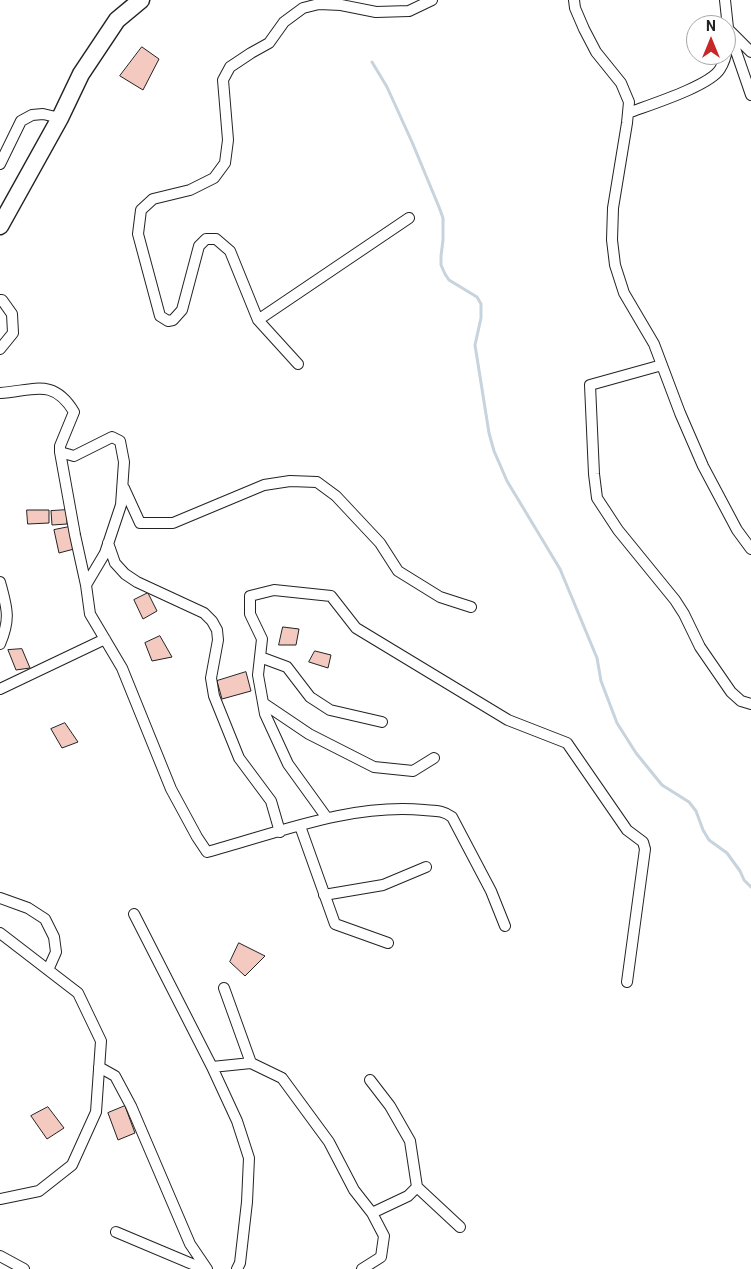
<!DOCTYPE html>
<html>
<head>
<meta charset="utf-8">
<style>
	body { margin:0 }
	#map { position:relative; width:751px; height:1269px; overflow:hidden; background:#fff; font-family:Roboto,sans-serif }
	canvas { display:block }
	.north { position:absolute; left:686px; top:15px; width:50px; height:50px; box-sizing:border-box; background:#fff; border:1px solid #a7a7a7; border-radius:50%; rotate:0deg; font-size:14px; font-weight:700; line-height:20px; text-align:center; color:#222 }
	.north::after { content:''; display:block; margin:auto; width:18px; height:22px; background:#c62828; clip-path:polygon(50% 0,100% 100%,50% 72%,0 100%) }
</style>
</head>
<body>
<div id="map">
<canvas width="751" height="1269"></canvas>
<div class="north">N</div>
</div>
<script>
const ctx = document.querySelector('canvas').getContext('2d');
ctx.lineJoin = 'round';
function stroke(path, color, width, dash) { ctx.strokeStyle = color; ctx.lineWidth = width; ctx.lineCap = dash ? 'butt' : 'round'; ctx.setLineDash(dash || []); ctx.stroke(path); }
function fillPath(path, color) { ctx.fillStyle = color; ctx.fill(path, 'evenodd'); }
const stream = new Path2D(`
	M372,62L387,87L412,142L439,207L443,218V240L441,256V265L445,274L449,280L477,297L481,304V318L475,345L489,433L494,451L507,481L560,569L597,658L601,681L617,723L636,753L662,785L689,802L696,811L703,830L709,840L727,853L740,871L744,880L751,887`);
const building = new Path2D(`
	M142,47L159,59L143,90L120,76Z
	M27,510H49V523L28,524Z
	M67,510V524L52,525L51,511Z
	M69,527L74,549L59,553L54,530Z
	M148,593L157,611L143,619L134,600Z
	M283,627L299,629L296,645H279Z
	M160,636L172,657L152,661L145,643Z
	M22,649L30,668L16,670L8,650Z
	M315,651L331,655L328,668L309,662Z
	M246,672L251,691L222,699L217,681Z
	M65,723L78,742L62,748L51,729Z
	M239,943L265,956L245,976L230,962Z
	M125,1106L135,1133L118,1140L108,1113Z
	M48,1107L64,1128L47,1139L31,1116Z`);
const street = new Path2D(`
	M574,0L575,8L584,29L596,52L621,83L629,102L627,123L613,208L612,240L615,265L624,293L654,344L680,413L703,466L737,530L751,549
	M725,0L728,28L751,95
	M730,31L751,52
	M628,113C649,105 710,86 720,69C728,56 728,43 728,28
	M0,164L21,121L32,115L43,114L60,118
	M0,300H2L12,314L13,333L0,349
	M258,320L409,218
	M298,364L258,320L230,251L216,239H206L199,246L182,310L173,320L168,321L160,316L138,234L141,210L153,199L190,190L214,178L225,163L228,140L223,80L230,67L251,53L269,43L284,22L303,8L319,4L341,5L376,12L409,11L432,0
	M662,365L590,385L594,474L597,498L618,530L675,600L684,614L700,647L731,692L741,701L751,704
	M0,393C33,391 53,377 74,412L60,446V452L74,456L112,437L120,441L124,462L121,505L105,553L86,585L90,614L122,668L171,789L197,837L207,852C277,833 351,803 424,810C435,811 443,810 452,817L491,891L505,926
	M60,452L75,535L86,585
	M124,488L140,523H173L264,485L290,481L317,482L336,496L380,543L398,571L440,597L471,607
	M108,543L115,563L125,574L137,582L204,613L212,621L217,630L218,640L211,678L214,696L239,758L271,801L280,832
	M0,582C7,608 11,618 0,644
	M260,657L287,667L310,697L330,710L382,722
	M0,689L105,639
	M263,703L309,734L374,767L413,771L434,758
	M327,818L288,764L265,714L258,675L262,639L250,614V596L274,590L331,596L356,628L508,720L567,743L627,830L643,842L645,849L627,982
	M300,826L335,924L388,943
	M324,895L383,885L426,867
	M0,898L28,908L45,919L54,937L56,952L48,970
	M134,914L212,1067
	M0,933L78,993L101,1041L96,1112L72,1165L39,1191L0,1199
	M224,988L251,1063
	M99,1067L115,1076L131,1106L190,1244L207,1269
	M370,1080L390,1106L410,1141L417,1187L460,1227
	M372,1213L408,1196L417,1187
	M116,1232L204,1269
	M0,1256L24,1269
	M237,1269L240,1263L247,1202L249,1158L237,1121L212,1067L251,1063L282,1078L329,1142L354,1190L372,1213L384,1236L381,1257L362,1269`);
const primary = new Path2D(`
	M0,226L60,118L81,74L117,20L141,0`);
stroke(stream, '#c7d3dd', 3);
fillPath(building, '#f3c9c0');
stroke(building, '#222', 1);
stroke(street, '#222', 12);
stroke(primary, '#222', 19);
stroke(street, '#fff', 10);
stroke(primary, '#fff', 16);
</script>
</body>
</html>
